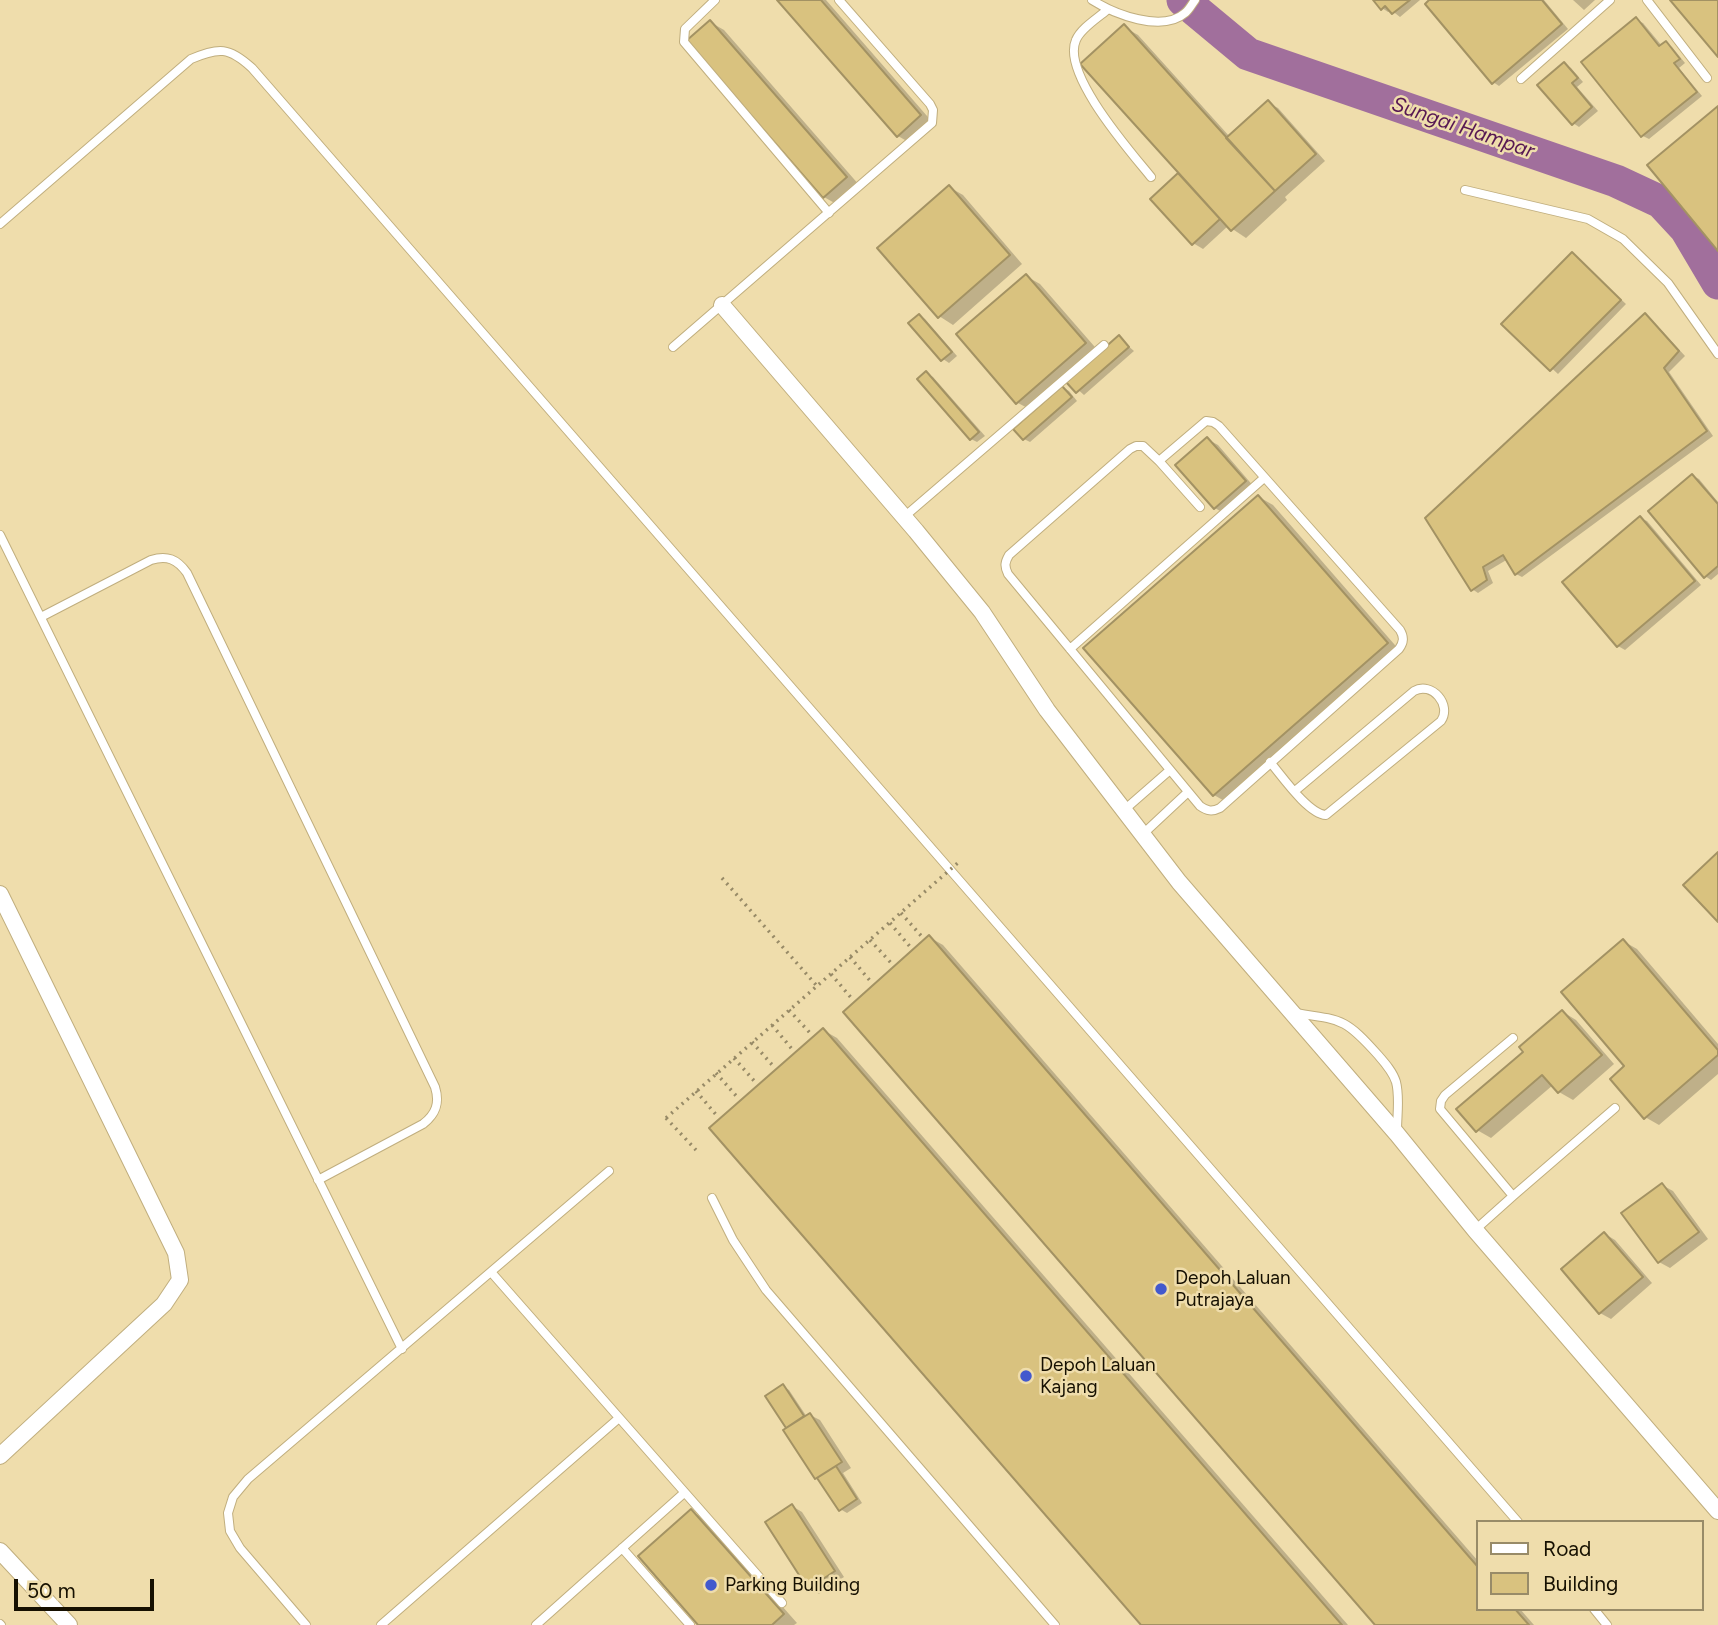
<!DOCTYPE html>
<html>
<head>
<meta charset="utf-8">
<style>
	body { margin:0 }
	#map { position:relative; width:1718px; height:1625px; overflow:hidden; background:#efddac; font-family:Figtree,sans-serif }
	canvas { display:block }
	.legend { position:absolute; left:1476px; top:1520px; width:228px; height:91px; box-sizing:border-box; background:#efddac; border:2px solid #988b68; margin:0; padding:9px 12px; list-style:none; font-size:21px; color:#161001 }
	.legend li { display:flex; align-items:center; gap:14px; height:35px }
	.legend b { width:35px; border:2px solid #988b68 }
	.scale { position:absolute; left:14px; top:1579px; width:140px; height:32px; box-sizing:border-box; border:4px solid #161001; border-top:0; padding-left:9px; font-size:21px; line-height:24px; white-space:nowrap; color:#161001; -webkit-text-stroke:5px #efddac; paint-order:stroke }
</style>
</head>
<body>
<div id="map">
<canvas width="1718" height="1625"></canvas>
<ul class="legend">
<li><b style="height:9px;background:#fff"></b>Road</li>
<li><b style="height:19px;background:#d9c27f"></b>Building</li>
</ul>
<div class="scale">50 m</div>
</div>
<script>
const ctx = document.querySelector('canvas').getContext('2d');
ctx.lineJoin = 'round';
function fillPath(path, color) { ctx.fillStyle = color; ctx.fill(path, 'evenodd'); }
function stroke(path, color, width, dash) { ctx.strokeStyle = color; ctx.lineWidth = width; ctx.lineCap = dash ? 'butt' : 'round'; ctx.setLineDash(dash || []); ctx.stroke(path); }
function write(font, color, halo, rows, align = 'center') {
  ctx.font = font + ' Figtree,sans-serif'; ctx.lineWidth = 5; ctx.setLineDash([]); ctx.textBaseline = 'middle'; ctx.strokeStyle = halo; ctx.fillStyle = color; for (const [text, x, y, turn = 0] of rows) {
    ctx.save(); ctx.translate(x, y); ctx.rotate((+turn || 0) * Math.PI / 180); ctx.textAlign = isNaN(turn) ? turn : align; if (halo) ctx.strokeText(text, 0, 0); ctx.fillText(text, 0, 0); ctx.restore();
  }
}
const shadow = new Path2D(`
	M779,0H826L934,124L912,144L898,136Z
	M1375,0H1420L1400,17L1391,10L1388,12L1382,8Z
	M1432,0H1544L1568,29L1499,86L1493,82Z
	M1573,0H1595L1584,10Z
	M1636,20L1643,23L1662,46L1666,43L1672,47L1685,63L1679,68L1702,96L1649,139L1643,136Z
	M710,22L724,30L860,186L838,205L824,197Z
	M1124,27L1138,35L1230,137L1268,103L1278,108L1325,161L1285,197L1287,200L1246,238L1228,226L1203,249L1193,243L1179,176L1185,180Z
	M1564,64L1571,68L1583,82L1577,87L1598,111L1579,127L1573,123Z
	M949,187L963,195L1022,264L953,325L939,316Z
	M1572,254L1626,304L1558,374L1504,324Z
	M1026,276L1040,284L1101,354L1119,338L1134,351L1084,395L1067,380L1060,386L1069,391L1077,401L1030,442L1024,439L1035,412L1018,403Z
	M1645,315L1651,319L1685,356L1669,372L1713,436L1522,577L1516,574L1508,559L1488,571L1493,583L1478,593L1472,589L1427,518Z
	M919,316L925,319L957,356L949,363L943,359Z
	M926,373L933,377L985,436L977,442L971,439Z
	M1207,439L1218,445L1255,488L1225,514L1215,508Z
	M1693,476L1699,479L1718,502V574L1711,580L1705,576Z
	M1259,497L1273,505L1401,652L1228,803L1214,795Z
	M1640,518L1647,521L1701,585L1625,650L1618,646L1564,582Z
	M929,937L943,945L1478,1561V1609H1520L1534,1625H1378Z
	M1623,941L1637,949L1718,1044V1074L1659,1125L1645,1117Z
	M1563,1012L1576,1020L1614,1064L1573,1100L1559,1092L1553,1085L1491,1138L1477,1130L1525,1052Z
	M823,1030L837,1038L1348,1625H1143Z
	M1662,1185L1673,1191L1708,1239L1670,1268L1659,1262Z
	M1605,1234L1615,1240L1652,1283L1611,1319L1600,1313L1563,1270Z
	M783,1386L789,1390L807,1417L810,1415L820,1420L851,1468L843,1473L862,1503L847,1513L840,1509L822,1482L816,1478L787,1427Z
	M792,1506L802,1512L844,1577L819,1594L809,1588Z
	M691,1511L705,1519L797,1623L794,1625H701Z`);
const river = new Path2D(`
	M1183,0L1248,54L1616,181L1661,202L1686,229L1718,283`);
const building = new Path2D(`
	M777,0H821L921,115L897,137Z
	M1373,0H1410L1392,14L1385,6L1381,10Z
	M1429,0H1542L1562,24L1492,84L1425,4Z
	M1670,0H1718V57Z
	M1636,17L1659,46L1666,41L1680,59L1674,63L1697,92L1641,137L1581,62Z
	M710,20L847,177L823,198L686,41Z
	M1124,24L1275,191L1231,231L1080,64Z
	M1564,62L1578,78L1572,83L1592,107L1572,125L1537,85Z
	M1268,100L1316,154L1275,191L1226,138Z
	M1718,106V251L1647,165Z
	M1178,173L1220,219L1192,245L1150,199Z
	M949,185L1010,255L938,318L877,248Z
	M1572,252L1621,300L1550,371L1501,324Z
	M1026,274L1086,343L1016,404L956,334Z
	M1645,313L1679,351L1664,368L1707,431L1515,575L1503,555L1483,567L1487,580L1471,591L1425,518Z
	M919,314L952,352L941,361L908,323Z
	M1119,335L1129,347L1076,393L1066,382Z
	M926,371L979,432L970,440L917,379Z
	M1062,386L1072,397L1023,440L1013,429Z
	M1207,437L1246,481L1214,509L1175,465Z
	M1692,474L1718,504V566L1704,578L1648,511Z
	M1258,495L1388,643L1213,796L1083,648Z
	M1640,516L1695,581L1617,647L1562,582Z
	M1718,852V922L1683,885Z
	M929,935L1478,1567V1609H1515L1529,1625H1375L843,1012Z
	M1623,939L1718,1050V1055L1644,1119L1610,1079L1624,1066L1561,992Z
	M1562,1010L1602,1055L1558,1093L1542,1075L1476,1132L1456,1109L1523,1052L1519,1047Z
	M823,1028L1342,1625H1141L709,1128Z
	M1662,1183L1699,1232L1658,1263L1621,1213Z
	M1604,1232L1643,1277L1599,1314L1561,1269Z
	M783,1384L804,1416L786,1428L765,1396Z
	M810,1413L842,1462L815,1479L783,1430Z
	M836,1466L857,1499L839,1511L817,1478Z
	M792,1504L835,1571L808,1589L765,1522Z
	M691,1509L784,1614L772,1625H698L638,1556Z`);
const path = new Path2D(`
	M722,878L817,986
	M901,913L924,939
	M890,923L912,949
	M870,940L893,965
	M850,957L872,983
	M831,974L853,1000
	M789,1010L811,1034
	M772,1025L792,1049
	M752,1042L774,1067
	M734,1058L756,1083
	M716,1073L739,1099
	M696,1091L718,1117
	M666,1118L696,1150`);
const lane = new Path2D(`
	M715,0L685,29L684,42L829,213
	M1092,0C1114,14 1162,33 1185,13C1189,10 1192,4 1195,0
	M1647,0L1707,78
	M1107,10C1098,18 1081,28 1076,40C1061,73 1130,151 1151,177
	M1521,79L1610,0
	M1465,190L1588,219L1623,239L1668,283L1718,354
	M0,224L191,59C219,47 229,47 252,68L1518,1522
	M673,347L932,123L933,110L930,104L839,0
	M1206,421L1213,422L1219,426L1400,630C1404,637 1404,642 1399,649L1220,808C1212,812 1207,811 1200,806L1008,574C1004,566 1005,562 1009,555L1130,449L1136,446H1143L1159,461Z
	M1159,461L1200,507
	M904,517L1104,345
	M0,535L402,1349
	M41,617L151,560C167,555 177,559 187,573L435,1087C440,1103 436,1114 423,1124L318,1180
	M1070,649L1264,478
	M1270,762C1282,776 1308,814 1326,815L1441,721C1452,705 1432,681 1414,691L1295,791
	M1123,811L1170,770
	M1143,834L1188,792
	M1295,1013C1342,1020 1345,1018 1378,1055C1385,1063 1393,1072 1396,1082C1400,1097 1397,1115 1397,1131
	M1513,1038L1445,1095L1441,1101L1440,1109L1513,1196L1615,1108
	M712,1198L733,1240L766,1290L1055,1625
	M1475,1230L1513,1196
	M491,1272L782,1603
	M622,1548L690,1625
	M1594,1609L1607,1625
	M0,1624L1,1625
	M306,1625L240,1548L230,1531L228,1513L233,1497L248,1479L609,1171
	M381,1625L619,1418
	M536,1625L684,1493`);
const street = new Path2D(`
	M722,305L916,531L982,612L1047,710L1179,882L1397,1134L1475,1230L1718,1511
	M0,894L176,1253L180,1280L164,1304L0,1456
	M0,1551L69,1625`);
const pathBridge = new Path2D(`
	M666,1118L960,861`);
const markers = [
	[1161,1289,7,"#4359cd"],
	[1026,1376,7,"#4359cd"],
	[711,1585,7,"#4359cd"]
];
const poiNames = [
	["Depoh Laluan",1175,1278],
	["Putrajaya",1175,1300],
	["Depoh Laluan",1040,1365],
	["Kajang",1040,1387],
	["Parking Building",725,1585]
];
const waterNames = [
	["Sungai Hampar",1463,128,19]
];
fillPath(shadow, '#0003');
stroke(river, '#a16f9c', 33);
fillPath(building, '#d9c27f');
stroke(building, '#a39263', 2);
stroke(lane, '#c0ae7e', 10);
stroke(street, '#c0ae7e', 18);
stroke(path, '#978a67', 3.5, [2, 5]);
stroke(lane, '#fff', 8);
stroke(street, '#fff', 16);
stroke(pathBridge, '#978a67', 3.5, [2, 5]);
for (const [x, y, r, color] of markers) { const dot = new Path2D(); dot.arc(x, y, r, 0, 2 * Math.PI); ctx.fillStyle = color; ctx.fill(dot); stroke(dot, '#efddac', 2.5); }
write('19px', '#161001', '#efddac', poiNames, 'left');
write('italic 21px', '#571853', '#efddac', waterNames);
</script>
</body>
</html>
